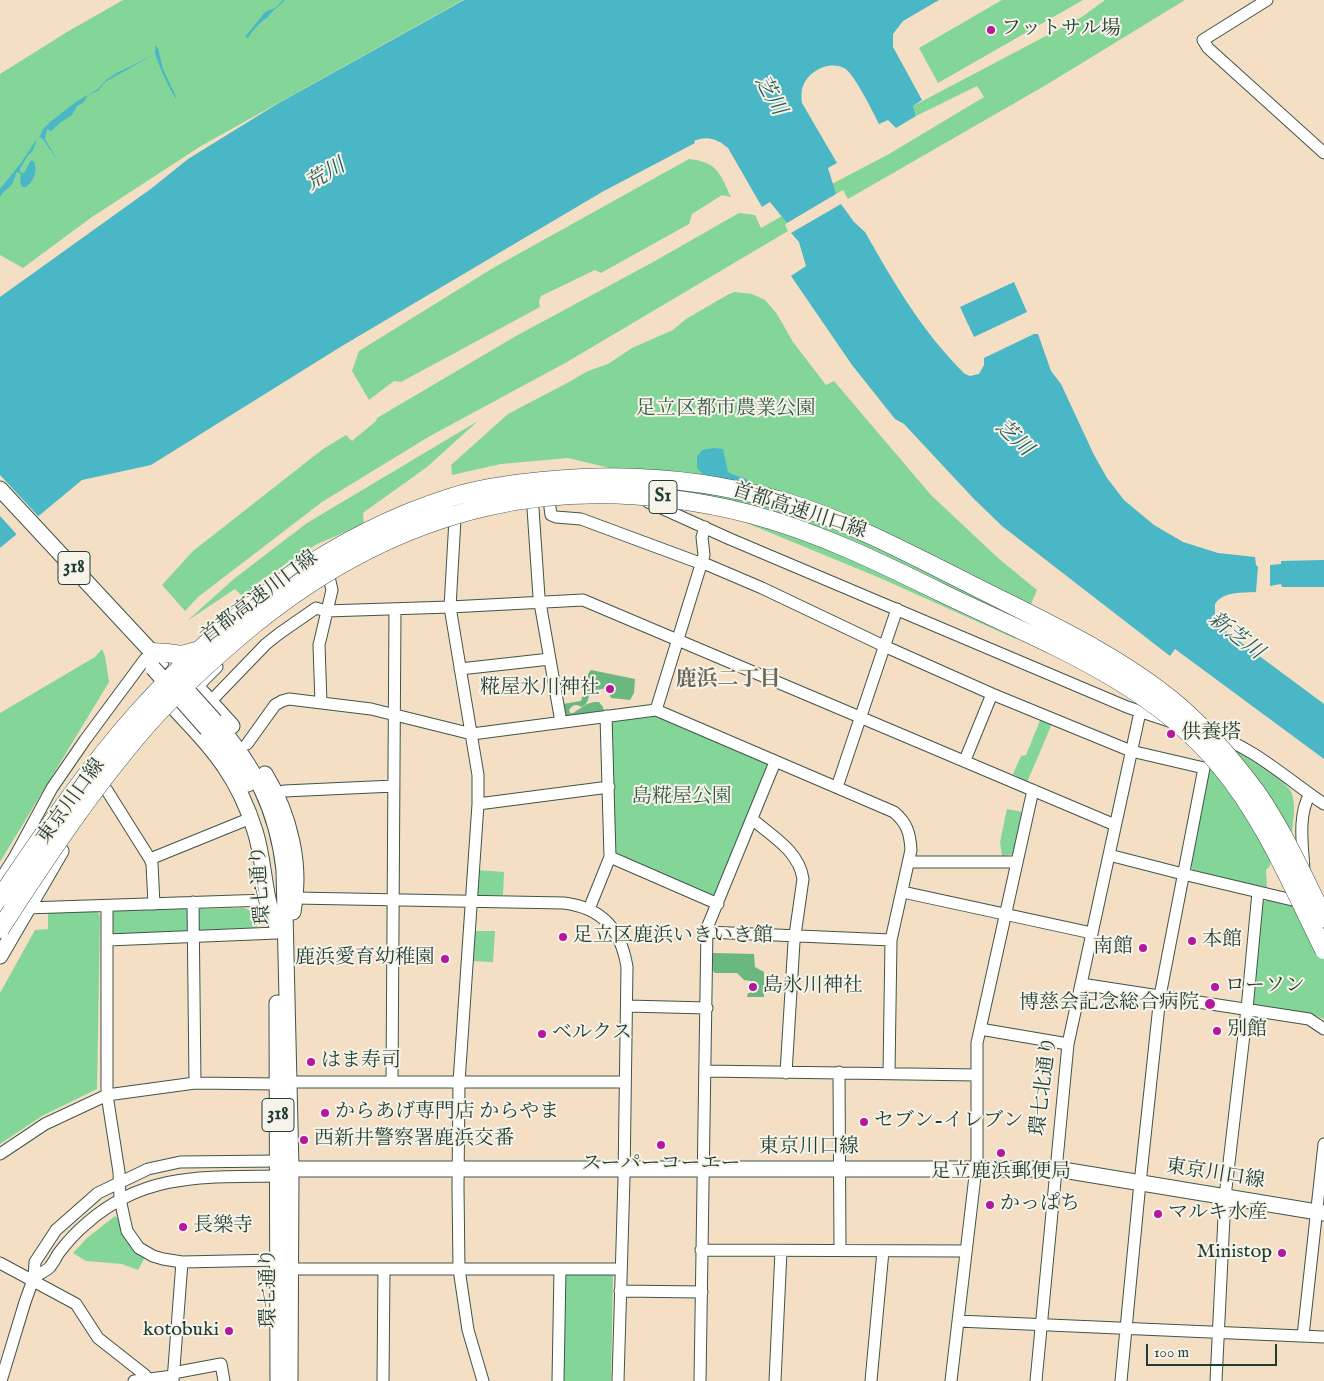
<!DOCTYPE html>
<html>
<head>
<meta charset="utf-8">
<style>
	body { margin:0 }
	#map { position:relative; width:1324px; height:1381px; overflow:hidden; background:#f4dec4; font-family:"IM FELL English",serif }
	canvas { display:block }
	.scale { position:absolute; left:1146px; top:1344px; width:131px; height:22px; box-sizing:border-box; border:2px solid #1f3d34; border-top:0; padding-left:6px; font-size:15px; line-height:18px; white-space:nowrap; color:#1f3d34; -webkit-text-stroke:4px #f7f3e8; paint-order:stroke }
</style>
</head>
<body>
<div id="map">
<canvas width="1324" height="1381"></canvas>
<div class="scale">100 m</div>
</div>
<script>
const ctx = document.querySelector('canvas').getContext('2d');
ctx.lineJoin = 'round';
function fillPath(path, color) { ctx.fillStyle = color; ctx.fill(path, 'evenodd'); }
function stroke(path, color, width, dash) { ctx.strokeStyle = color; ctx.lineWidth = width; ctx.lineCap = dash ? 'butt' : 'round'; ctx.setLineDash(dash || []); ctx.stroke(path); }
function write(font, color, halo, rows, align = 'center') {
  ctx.font = font + ' "IM FELL English","Noto Serif JP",serif'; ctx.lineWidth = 4; ctx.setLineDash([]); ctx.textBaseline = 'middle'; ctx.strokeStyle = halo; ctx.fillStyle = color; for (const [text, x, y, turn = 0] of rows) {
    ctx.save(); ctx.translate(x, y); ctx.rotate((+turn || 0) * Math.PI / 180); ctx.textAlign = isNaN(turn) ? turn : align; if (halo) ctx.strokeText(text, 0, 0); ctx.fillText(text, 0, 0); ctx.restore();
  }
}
const green = new Path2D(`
	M123,0H463L201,146L92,217L23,268L0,255V74L67,32Z
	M1002,0H1083L938,83L919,48Z
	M1105,0H1185L1046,85L848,199L843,190L836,194L832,184L889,154L984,97L977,86L916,116L913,106L1082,17Z
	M689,159C718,162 720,174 731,197L722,195L692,214L689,224L601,273L595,270L541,296L539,301L540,307L401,382L394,381L369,400L352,371L359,351L493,268Z
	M739,213L755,215L761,228L782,216L787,223L785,225L788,231L567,362L430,436L322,502L198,597L185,611L162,585L193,551L323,449L346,435L352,441L376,421L377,418L516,336L655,261Z
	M735,292L752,294L765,300L777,314L793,342L826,385L834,381L931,495L998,558L1037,590L1016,639L880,578L720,512L659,484L614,469L568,458L501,464L452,475L451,465L508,414L569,382L588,371L608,364L632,348L673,330L686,319L729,294Z
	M478,421L427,467L367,510L363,513L364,524L317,544L260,581L250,592L241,595L235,589L187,621L235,578L307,523Z
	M102,649L105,656L109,682L0,862V713L95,657Z
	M652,714L767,761L769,766L716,894L712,898L615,855L611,724L613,722L649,717Z
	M1041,718L1051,723V726L1028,780L1026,781L1013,774L1021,756L1026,755Z
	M1229,746C1243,756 1281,778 1290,790C1297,801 1293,821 1292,833L1272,841L1270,866L1266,870L1267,888L1193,870L1191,866L1212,751Z
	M1007,809L1022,812L1013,854L1002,856L1000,842Z
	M477,870L504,872L503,895L478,896L476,893Z
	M1266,900H1276L1299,905L1324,952V1019L1310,1013L1255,1006L1253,1002L1262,903Z
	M244,908L254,912L257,927L254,929L199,931L198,912L200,909Z
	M186,909L189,914V930L187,932L115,936L112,932V915L114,911Z
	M97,911L100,916L97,1089L42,1116L0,1144V993L35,930L48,929V913Z
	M474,931H495L493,962L471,961Z
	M115,1216L119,1219C120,1236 132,1248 145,1257L138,1270L122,1264L86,1261L73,1253L87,1238Z
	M567,1273H611L613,1275L611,1381H562L564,1276Z`);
const forest = new Path2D(`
	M591,670L635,679L634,693L630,700L611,698L606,688L592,691L589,694C589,699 587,704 582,707C576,704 573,704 569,710L570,713H573L587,704L594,702H599L603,707L604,712L566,717L563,704L581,701L583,694L587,690C585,684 586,675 591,670Z
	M713,953L754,954L755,967L764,972V997H747L748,993H750L751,981L744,980L737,973H715L713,971Z`);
const water = new Path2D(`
	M283,0H285C279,7 272,10 268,17C260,22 253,30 248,38L245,37L265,12L275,8Z
	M464,0H939L903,21L893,34V47L922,100L913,106L916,116L896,128L888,120L879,124C873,112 854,73 844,68C834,63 822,66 814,72C803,80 800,90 802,103L837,163L828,168L836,194L787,223L770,202L762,207L728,148C718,139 707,135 694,141L695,143L602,192L342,346L151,465L82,480L0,548V297L152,188L188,159L277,104Z
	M155,45L158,48L163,69L177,99C171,94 157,61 155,53C155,50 156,48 155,45Z
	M153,55L105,82L98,91L88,95L83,103L77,106L72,115L61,122L51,131L47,129L45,139L58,161L42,138H39L43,129L50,122L76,102L98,89L106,80L115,74Z
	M36,140V143L32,152L28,155L20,169V172L24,173L31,160L34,162C38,171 34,181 26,187H22L20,182L21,174L18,172L16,173C12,190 7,186 0,197V189L21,163Z
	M841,204L854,222L865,232C894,283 923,333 965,374L970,376L979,374L984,365V358L1034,334H1038L1051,371L1061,384L1094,455L1107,478L1124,500L1154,525L1183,542L1218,553L1255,557L1256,565L1258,567L1256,592C1243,593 1223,591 1215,604V617L1220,624L1219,626L1324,704V759L1175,649L1170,656L1002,526L974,499L904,424L895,419L852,365L791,276L806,266L799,242L791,233Z
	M1014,282L1027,312L974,337L960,307Z
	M714,448L723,449L728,472C736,477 743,476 750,482V485C735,482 719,477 704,476L697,468V457L702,450Z
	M1324,560V587H1282L1281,584L1270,586V565L1281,564V561Z`);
const pier = new Path2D(`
	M0,475L40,518L18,536L0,516Z`);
const minor = new Path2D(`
	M1267,0L1203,40L1208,48L1324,153
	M532,494L539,597L561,722
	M549,500L551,515L556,517L581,519L697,562H701L762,588L884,646L992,694L1131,751L1204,768L1160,996L1139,1193L1121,1381
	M648,502L730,539L1127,707L1172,722
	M454,510L455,519L450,607L478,775V804L459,1082L458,1187L459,1269L468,1330L483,1381
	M460,669L550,659
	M197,687L217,667
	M211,701L266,644L280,633L316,608L326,611L450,607L583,600L1115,825
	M321,703L319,645L332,590L329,577
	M656,710L704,555L702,537L705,527
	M606,716L610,857L718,904
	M1209,733C1252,746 1287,779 1324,804
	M247,744L275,705L282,701L289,699L371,709L472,734L656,710L894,812C907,823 910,833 911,850L891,940L889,1073
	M965,760L992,694
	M837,787L897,609
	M106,789L150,859L152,864L154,904
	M275,793L284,791L394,786
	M478,804L609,787
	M752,819C772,836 799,851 803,879L794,942L786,1073
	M1109,855L1183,874L1305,903
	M150,859L251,818
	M909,862H1017
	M1304,871C1303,847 1297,816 1310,794
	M0,880L14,858L52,788L85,740L145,659
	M903,892L1092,933
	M295,898L564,903C603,908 621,930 627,967L624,1178L618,1381
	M193,902L195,1083
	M107,906V1095L119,1172L120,1199L127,1231L139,1248L153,1256L163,1259L182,1262L277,1260
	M27,908L267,900
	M589,909L610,857
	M707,932L891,940
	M108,940L277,933
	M1081,984L1309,1019L1324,1029
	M627,1006L707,1008
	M980,1029L1068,1044
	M705,1071L977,1075
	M839,1072L840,1250
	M289,1082H624
	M392,1082L395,609
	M0,1154L45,1124L107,1095L195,1083L277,1084
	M701,1250L966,1251
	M0,1263L76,1304L98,1338L145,1375L146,1379
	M290,1269H620
	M34,1277C39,1274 46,1271 50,1267C53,1263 56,1258 58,1254C67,1242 76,1232 87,1223C145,1172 206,1177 278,1176
	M620,1291L702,1292
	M958,1321L1324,1337
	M1303,1336L1324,1144
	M173,1373L221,1364L224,1381
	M1,1381L25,1302L34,1277L35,1262L56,1230L98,1193L148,1169L180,1162L278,1161
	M134,1381L173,1376
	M173,1381L182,1262
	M383,1381L384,1269
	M558,1381L560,1269
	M700,1381L707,928L775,762
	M775,1381L781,1251
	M871,1381L883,1251
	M951,1381L977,1159V1043L1033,790
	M1036,1381L1068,1044L1140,712
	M1216,1381L1225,1197L1247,1009L1258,892`);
const major = new Path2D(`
	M0,489L161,662
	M184,678L186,675L232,726
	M164,696C183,719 207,740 224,766C238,786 248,808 255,831C265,862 263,895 276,924
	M215,721C255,767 277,809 284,870L291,1169L290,1381
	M207,729L222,745L248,784
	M265,774C290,815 302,865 293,912
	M0,911L15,888
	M0,956L61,851
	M277,1003L278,1381
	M278,1161L291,1169H1044L1069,1171L1324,1213`);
const highway = new Path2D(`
	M152,652L167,653`);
const majorBridge = new Path2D(`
	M153,668L207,729
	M177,679L215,721`);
const highwayBridge = new Path2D(`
	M167,653L182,655L200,650
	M0,898C44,833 87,769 139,711C224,617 330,535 452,497C481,488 511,484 542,481C625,472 708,479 789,503C850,522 906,552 964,581C1036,618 1117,653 1179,706C1209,732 1234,762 1257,793C1284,832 1303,876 1324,918
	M0,929C46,858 93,787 148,724C180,688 216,656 252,626C402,504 563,467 750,514C818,532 881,563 944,594C1041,641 1151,681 1221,767C1265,820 1293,888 1324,950`);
const markers = [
	[991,30,5,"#b5179e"],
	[610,689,5,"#b5179e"],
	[1171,734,5,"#b5179e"],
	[563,937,5,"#b5179e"],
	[1192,941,5,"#b5179e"],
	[1143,948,5,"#b5179e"],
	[445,959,5,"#b5179e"],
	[753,987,5,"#b5179e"],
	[1215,987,5,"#b5179e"],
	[1210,1004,6,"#b5179e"],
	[1217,1031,5,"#b5179e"],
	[542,1034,5,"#b5179e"],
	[311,1062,5,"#b5179e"],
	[325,1113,5,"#b5179e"],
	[864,1122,5,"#b5179e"],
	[304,1140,5,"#b5179e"],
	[661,1145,5,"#b5179e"],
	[1001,1153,5,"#b5179e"],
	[990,1205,5,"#b5179e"],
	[1158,1214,5,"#b5179e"],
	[183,1227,5,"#b5179e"],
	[1282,1253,5,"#b5179e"],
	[229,1331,5,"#b5179e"]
];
const shields = [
	[663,497,28],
	[74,568,32],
	[278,1115,32]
];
const shieldNames = [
	["S1",663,497],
	["318",74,568],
	["318",278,1115]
];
const poiNames = [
	["フットサル場",1001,30],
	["糀屋氷川神社",600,689,"right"],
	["供養塔",1181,734],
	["足立区鹿浜いきいき館",573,937],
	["本館",1202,941],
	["南館",1133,948,"right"],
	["鹿浜愛育幼稚園",435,959,"right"],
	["島氷川神社",763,987],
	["ローソン",1225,987],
	["博慈会記念総合病院",1199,1004,"right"],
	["別館",1227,1031],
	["ベルクス",552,1034],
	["はま寿司",321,1062],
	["からあげ専門店 からやま",335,1113],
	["セブン-イレブン",874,1122],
	["西新井警察署鹿浜交番",314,1140],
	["スーパーコーエー",661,1165,"center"],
	["足立鹿浜郵便局",1001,1173,"center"],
	["かっぱち",1000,1205],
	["マルキ水産",1168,1214],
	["長樂寺",193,1227],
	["Ministop",1272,1253,"right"],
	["kotobuki",219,1331,"right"]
];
const parkNames = [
	["足立区都市農業公園",726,410],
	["島糀屋公園",682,798]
];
const streetNames = [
	["首都高速川口線",799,512,18],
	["首都高速川口線",260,598,-37],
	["東京川口線",72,802,-54],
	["環七通り",262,885,-94],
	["環七北通り",1045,1086,-83],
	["東京川口線",809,1148],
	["東京川口線",1215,1175,9],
	["環七通り",270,1288,-90]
];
const waterNames = [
	["芝川",769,96,61],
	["荒川",326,176,-31],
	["芝川",1013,439,43],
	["新芝川",1235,637,38]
];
const neighbourhoodNames = [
	["鹿浜二丁目",728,681]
];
fillPath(green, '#84d698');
fillPath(forest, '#6bb780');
fillPath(water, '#49b7c5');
fillPath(pier, '#f4dec4');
stroke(minor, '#3f554a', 13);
stroke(major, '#3f554a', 17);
stroke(highway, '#3f554a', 19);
stroke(minor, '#fff', 11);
stroke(major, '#fff', 15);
stroke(highway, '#fff', 18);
stroke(majorBridge, '#3f554a', 17, []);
stroke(highwayBridge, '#3f554a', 19, []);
stroke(majorBridge, '#fff', 15);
stroke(highwayBridge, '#fff', 18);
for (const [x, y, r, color] of markers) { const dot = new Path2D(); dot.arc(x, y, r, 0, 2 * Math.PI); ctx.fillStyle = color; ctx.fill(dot); stroke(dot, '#f7f3e8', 2); }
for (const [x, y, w] of shields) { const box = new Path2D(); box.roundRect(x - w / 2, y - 16.5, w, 33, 4); ctx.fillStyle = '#f7f3e8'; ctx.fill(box); stroke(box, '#1f3d34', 1); }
write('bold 19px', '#1f3d34', null, shieldNames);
write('20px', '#1f3d34', '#f7f3e8', poiNames, 'left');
write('20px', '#335c48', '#f7f3e8', parkNames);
write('20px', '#1f3d34', '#f7f3e8', streetNames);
write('italic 21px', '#2a5c58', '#f7f3e8', waterNames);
write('bold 21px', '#686657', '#f7f3e8', neighbourhoodNames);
</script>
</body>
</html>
